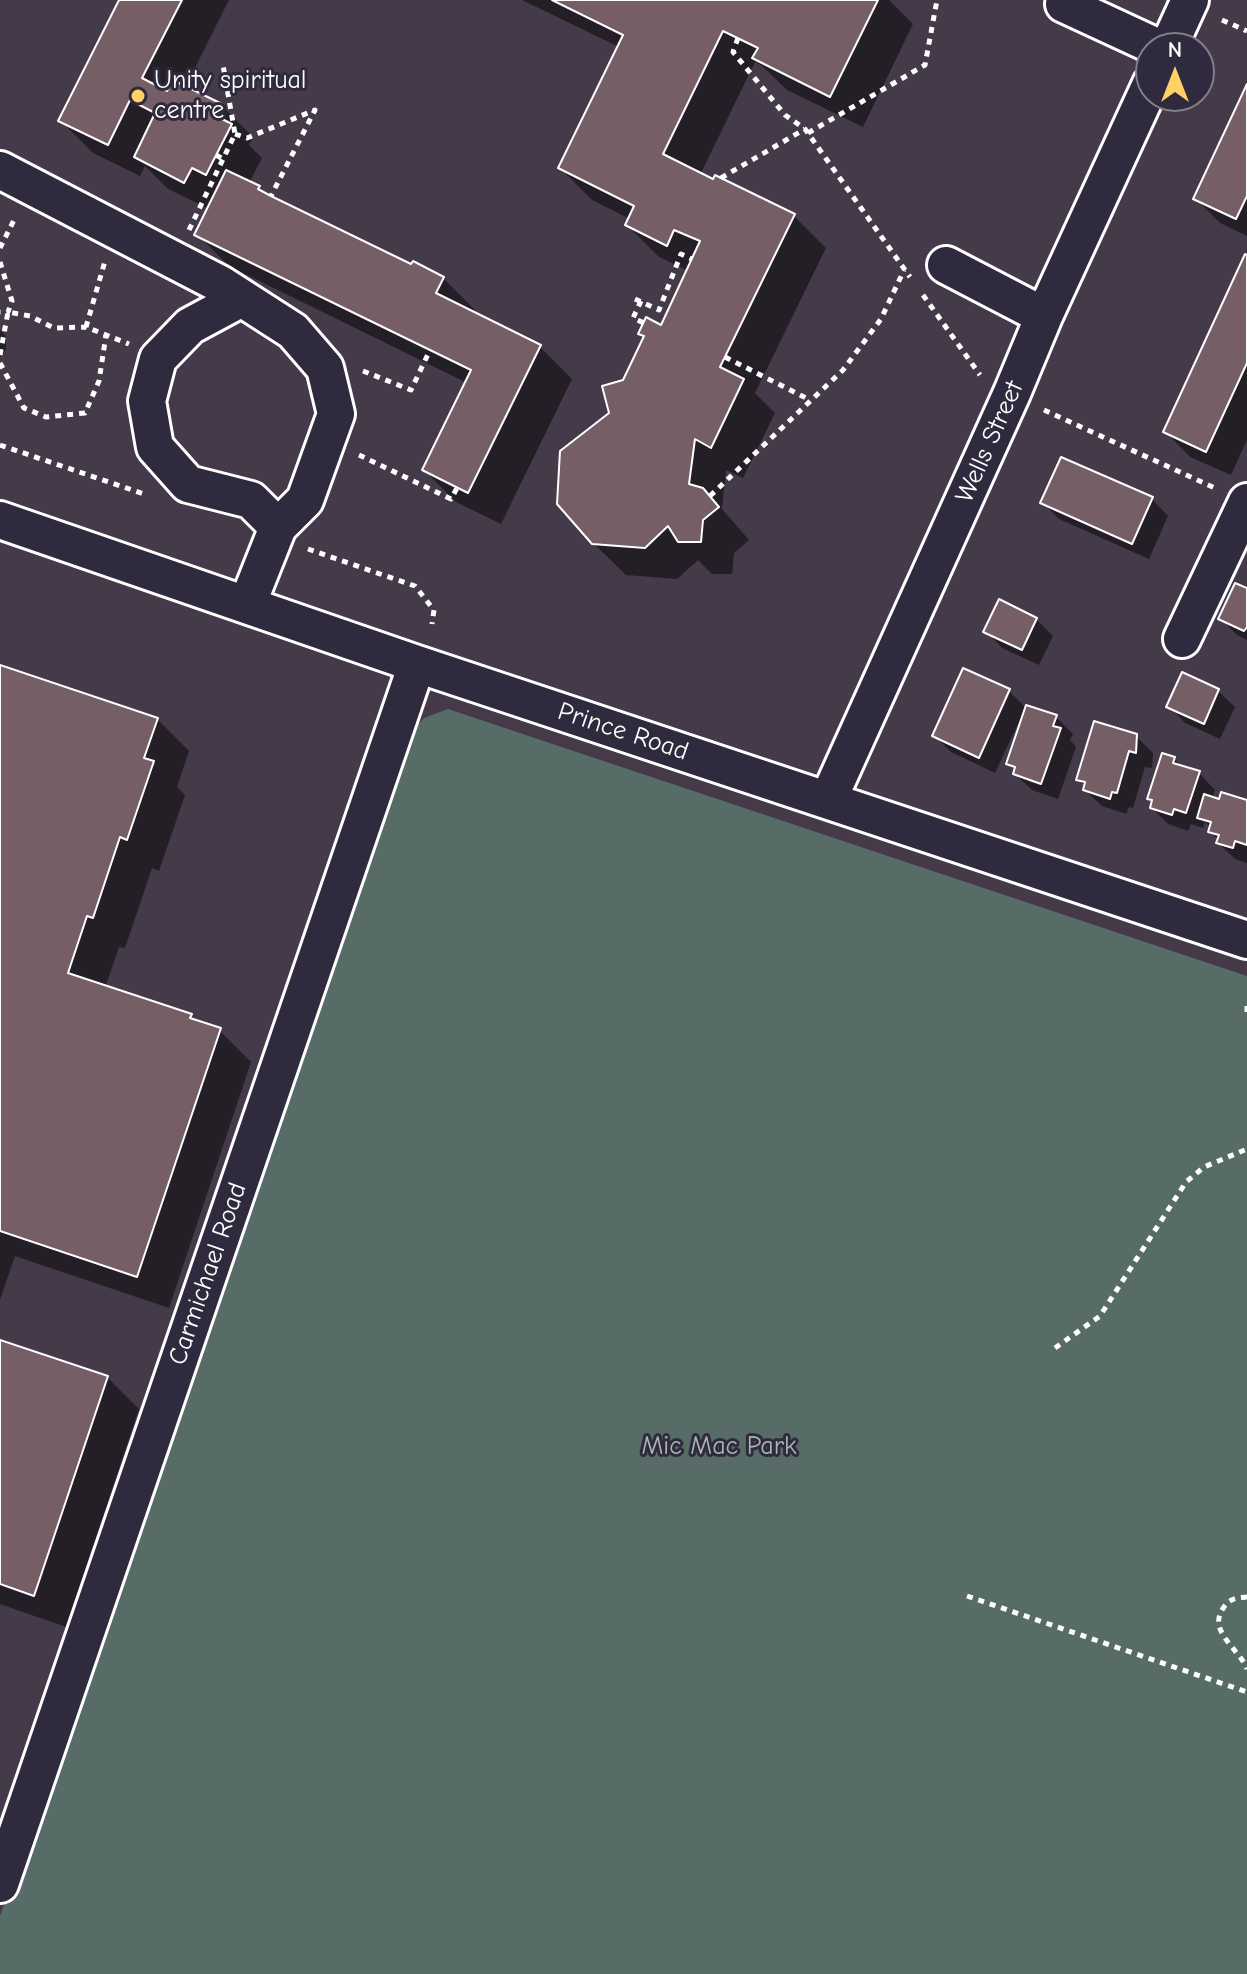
<!DOCTYPE html>
<html>
<head>
<meta charset="utf-8">
<style>
	body { margin:0 }
	#map { position:relative; width:1247px; height:1974px; overflow:hidden; background:#443a49; font-family:"Comic Neue",sans-serif }
	canvas { display:block }
	.north { position:absolute; left:1135px; top:32px; width:80px; height:80px; box-sizing:border-box; background:#2f2a3d; border:2px solid #827f8b; border-radius:50%; rotate:0deg; font-size:22px; font-weight:700; line-height:32px; text-align:center; color:#fff }
	.north::after { content:''; display:block; margin:auto; width:28px; height:36px; background:#ffd166; clip-path:polygon(50% 0,100% 100%,50% 72%,0 100%) }
</style>
</head>
<body>
<div id="map">
<canvas width="1247" height="1974"></canvas>
<div class="north">N</div>
</div>
<script>
const ctx = document.querySelector('canvas').getContext('2d');
ctx.lineJoin = 'round';
function fillPath(path, color) { ctx.fillStyle = color; ctx.fill(path, 'evenodd'); }
function stroke(path, color, width, dash) { ctx.strokeStyle = color; ctx.lineWidth = width; ctx.lineCap = dash ? 'butt' : 'round'; ctx.setLineDash(dash || []); ctx.stroke(path); }
function write(font, color, halo, rows, align = 'center') {
  ctx.font = font + ' "Comic Neue",sans-serif'; ctx.lineWidth = 6; ctx.setLineDash([]); ctx.textBaseline = 'middle'; ctx.strokeStyle = halo; ctx.fillStyle = color; for (const [text, x, y, turn = 0] of rows) {
    ctx.save(); ctx.translate(x, y); ctx.rotate((+turn || 0) * Math.PI / 180); ctx.textAlign = isNaN(turn) ? turn : align; if (halo) ctx.strokeText(text, 0, 0); ctx.fillText(text, 0, 0); ctx.restore();
  }
}
const green = new Path2D(`
	M448,709L1247,976V1974H0V1916L405,739L424,718Z`);
const shadow = new Path2D(`
	M121,0H229L185,88L221,105L253,137L249,145L262,158L249,183L258,188L266,196L412,267L443,278L475,310L473,314L540,347L572,379L501,524L456,502L424,470L467,383L229,266L197,234L209,209L168,189L145,166L140,176L93,153L61,121Z
	M522,0H889L913,24L863,127L787,90L761,65L755,62L700,175L794,216L826,248L755,393L775,413L743,478L726,470L722,509L749,540L734,553L732,574H712L698,560L677,579L626,575L593,543L611,414L624,381L645,338L641,334L662,328L689,271L659,257L627,225L630,219L592,200L560,168L619,47Z
	M1247,88V236L1220,223L1195,198Z
	M1247,257V440L1231,475L1190,457L1166,432Z
	M0,330L6,336V350L0,357Z
	M1152,499L1168,516L1149,559L1059,519L1042,502Z
	M1247,591V640L1237,635L1220,618Z
	M1036,619L1053,636L1039,665L1002,648L986,631Z
	M0,667L157,719L189,751L177,787L185,795L159,871L152,868L125,948L119,947L105,988L190,1016L197,1023L219,1030L251,1062L169,1308L15,1256L0,1300Z
	M1183,675L1218,691L1235,707L1220,739L1185,723L1169,706Z
	M1009,691L1027,709L1056,717L1073,734L1070,740L1076,747L1058,799L1032,790L1015,774L1016,771L1008,763L1024,717L1022,715L995,773L951,752L934,735Z
	M1136,736L1153,753L1152,768L1145,767L1133,808L1129,807L1126,814L1102,806L1085,790L1086,787L1078,779Z
	M1174,759L1183,768L1199,773L1215,790L1212,799L1247,802V863L1235,859L1218,843L1219,840L1210,831L1211,828L1205,822L1203,828L1191,824L1188,831L1168,824L1152,808L1153,802L1150,799Z
	M0,1342L107,1377L139,1409L66,1627L0,1604Z`);
const building = new Path2D(`
	M119,0H182L142,78L167,91L173,80L222,104L216,116L232,124L206,175L192,168L184,183L134,157L155,113L130,100L108,145L58,121Z
	M552,0H878L830,97L752,58L758,48L723,31L663,154L713,179L715,175L721,178L795,214L720,367L744,379L711,448L695,439L689,484L703,488L719,507L703,520L701,542H678L668,526L645,548L592,544L557,504L560,451L609,413L602,386L623,380L644,336L638,334L646,317L661,325L700,241L674,230L667,246L625,225L634,206L558,168L623,35Z
	M1247,84V196L1236,219L1193,199Z
	M226,170L260,186L258,189L271,196L411,264L413,261L444,277L436,293L541,345L468,493L422,470L471,370L194,235Z
	M1245,254L1247,255V363L1206,452L1163,432Z
	M1061,457L1153,497L1132,544L1040,503Z
	M1235,583L1247,588V627L1244,631L1218,619Z
	M999,599L1037,618L1022,650L983,632Z
	M0,665L158,718L144,758L154,761L127,840L120,837L93,918L87,916L68,973L192,1014L190,1018L221,1028L137,1277L0,1231Z
	M963,668L1010,689L979,758L932,736Z
	M1182,672L1219,689L1204,724L1166,707Z
	M1026,705L1057,715L1053,726L1061,728L1041,784L1013,774L1015,767L1006,764Z
	M1094,721L1137,734L1136,753L1129,751L1117,793L1112,792L1110,799L1083,790L1085,782L1076,780Z
	M1162,753L1175,757L1173,763L1200,771L1186,813L1174,809L1172,815L1150,808L1152,800L1147,799Z
	M1221,792L1247,800V845L1235,841L1233,848L1216,843L1219,835L1208,832L1211,822L1197,818L1204,794L1219,799Z
	M0,1340L108,1376L34,1596L0,1584Z`);
const path = new Path2D(`
	M1222,20L1247,31
	M738,38L733,52L785,115L805,129L910,277
	M808,133L925,65L937,0
	M235,134L247,138L315,110L271,196
	M216,155L223,159
	M721,178L805,129
	M189,230L235,134L223,65
	M0,248L15,218
	M0,262L12,301L8,312H0
	M923,295L980,375
	M635,299L659,310L681,254L692,259
	M641,301L633,318L644,323
	M86,327L105,261
	M0,355L8,312L30,316L54,328L86,327L129,344
	M725,357L810,400
	M0,363L24,408L46,417L85,413L99,381L106,335
	M363,371L411,390L430,350
	M1044,410L1217,489
	M0,445L147,495
	M359,455L451,499L457,488
	M710,496L843,370L881,319L904,270
	M308,549L415,586L434,610L432,624
	M1247,1006V1018
	M1055,1348L1100,1316L1186,1182L1204,1167L1247,1149
	M967,1596L1247,1692
	M1247,1597C1237,1598 1230,1598 1224,1607C1206,1631 1239,1648 1247,1669`);
const minor = new Path2D(`
	M1064,4L1159,48
	M1168,48L1190,0
	M0,170L220,284L293,331L325,368L336,414L305,500L278,527L247,605
	M946,265L1044,316
	M242,298L190,326L158,359L147,401L155,447L188,484L251,500L278,527
	M0,520L417,664L1247,940
	M1182,639L1247,502
	M828,800L1012,393L1044,316L1151,84
	M0,1884L417,664`);
const markers = [
	[138,96,8,"#ffd166"]
];
const poiNames = [
	["Unity spiritual",154,81],
	["centre",154,111]
];
const streetNames = [
	["Wells Street",990,442,-66],
	["Prince Road",623,732,18],
	["Carmichael Road",208,1274,-71]
];
const parkNames = [
	["Mic Mac Park",719,1447]
];
fillPath(green, '#576c66');
fillPath(shadow, '#0007');
fillPath(building, '#765e66');
stroke(building, '#fff', 2);
stroke(minor, '#fff', 42);
stroke(path, '#fff', 5, [6, 6]);
stroke(minor, '#2f2a3d', 36);
for (const [x, y, r, color] of markers) { const dot = new Path2D(); dot.arc(x, y, r, 0, 2 * Math.PI); ctx.fillStyle = color; ctx.fill(dot); stroke(dot, '#2f2a3d', 3); }
write('26px', '#fff', '#2f2a3d', poiNames, 'left');
write('26px', '#fff', '#2f2a3d', streetNames);
write('26px', '#abb6b2', '#2f2a3d', parkNames);
</script>
</body>
</html>
